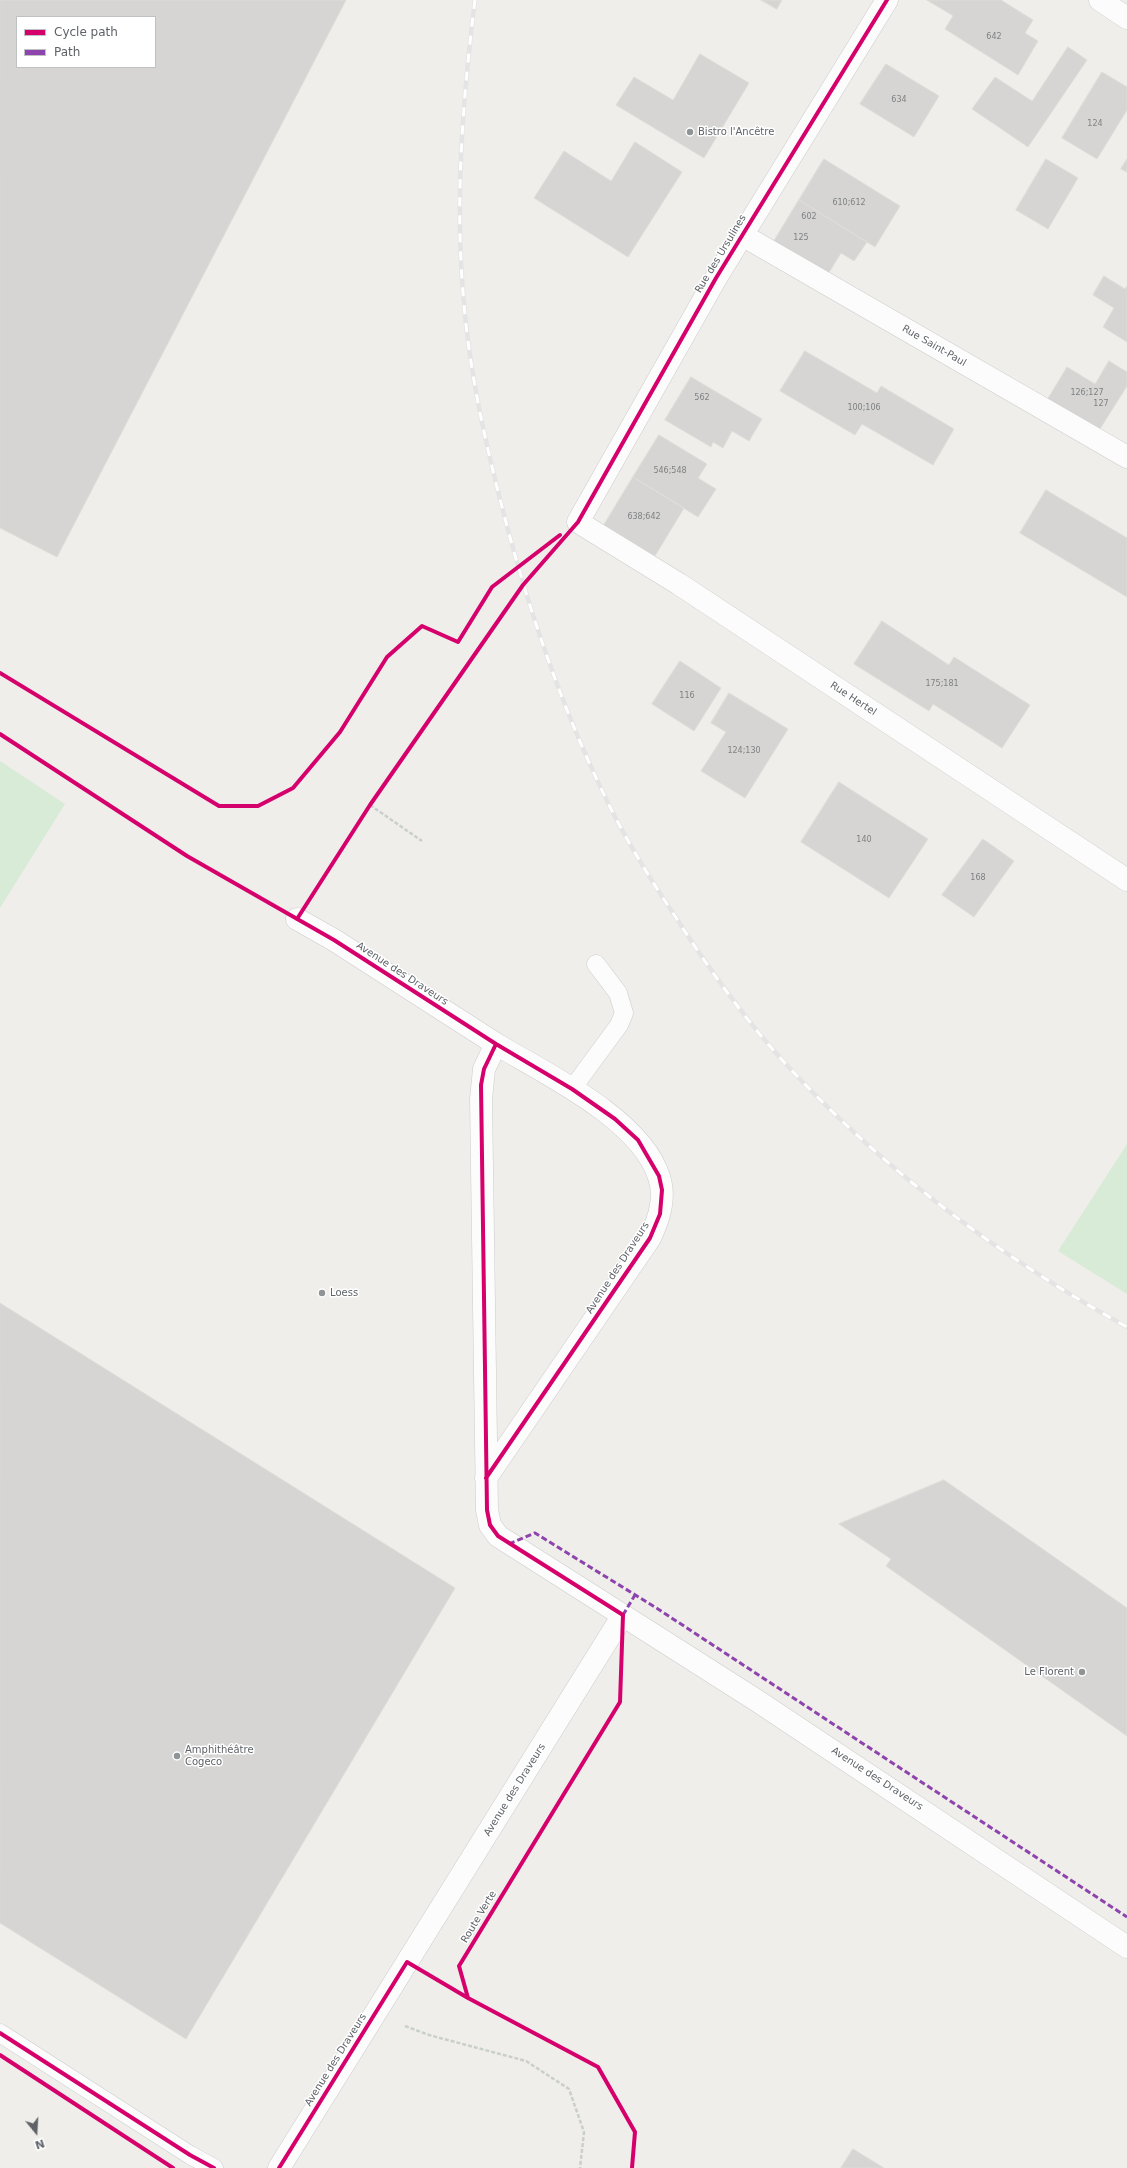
<!DOCTYPE html>
<html>
<head>
<meta charset="utf-8">
<style>
	body { margin:0 }
	#map { position:relative; width:1127px; height:2168px; overflow:hidden; background:#efeeea; font-family:"DejaVu Sans",sans-serif }
	canvas { display:block }
	.legend { position:absolute; left:16px; top:16px; width:140px; height:52px; box-sizing:border-box; background:#fff; border:1px solid #bfc1c3; margin:0; padding:5px 7px; list-style:none; font-size:12px; color:#5f6368 }
	.legend li { display:flex; align-items:center; gap:8px; height:20px }
	.legend b { width:20px; border:1px solid #bfc1c3 }
	.north { position:absolute; left:16px; top:2112px; width:40px; height:40px; -webkit-text-stroke:3px #fff; paint-order:stroke; rotate:162deg; font-size:11px; font-weight:700; line-height:16px; text-align:center; color:#5f6368 }
	.north::after { content:''; display:block; margin:auto; width:14px; height:18px; background:#5f6368; clip-path:polygon(50% 0,100% 100%,50% 72%,0 100%) }
</style>
</head>
<body>
<div id="map">
<canvas width="1127" height="2168"></canvas>
<ul class="legend">
<li><b style="height:5px;background:#d6006c"></b>Cycle path</li>
<li><b style="height:5px;background:#8e44ad"></b>Path</li>
</ul>
<div class="north">N</div>
</div>
<script>
const ctx = document.querySelector('canvas').getContext('2d');
ctx.lineJoin = 'round';
function fillPath(path, color) { ctx.fillStyle = color; ctx.fill(path, 'evenodd'); }
function stroke(path, color, width, dash) { ctx.strokeStyle = color; ctx.lineWidth = width; ctx.lineCap = dash ? 'butt' : 'round'; ctx.setLineDash(dash || []); ctx.stroke(path); }
function write(font, color, halo, rows, align = 'center') {
  ctx.font = font + ' "DejaVu Sans",sans-serif'; ctx.lineWidth = 3; ctx.setLineDash([]); ctx.textBaseline = 'middle'; ctx.strokeStyle = halo; ctx.fillStyle = color; for (const [text, x, y, turn = 0] of rows) {
    ctx.save(); ctx.translate(x, y); ctx.rotate((+turn || 0) * Math.PI / 180); ctx.textAlign = isNaN(turn) ? turn : align; if (halo) ctx.strokeText(text, 0, 0); ctx.fillText(text, 0, 0); ctx.restore();
  }
}
const green = new Path2D(`
	M0,761L65,804L0,908Z
	M1127,1144V1294L1058,1251Z`);
const building = new Path2D(`
	M0,0H346L57,557L0,528ZM17,17H155V67H17Z
	M761,0H782L777,9Z
	M927,0H1001L1033,20L1025,33L1038,41L1018,75L945,29L953,16Z
	M1068,47L1087,60L1028,147L972,109L995,77L1032,101Z
	M700,54L749,83L704,158L616,105L634,77L673,100Z
	M886,64L939,96L914,137L860,104Z
	M1102,72L1127,87V110L1097,159L1062,138Z
	M635,142L682,172L628,257L534,198L564,151L611,181Z
	M824,159L900,206L875,247L799,200Z
	M1046,159L1078,178L1048,229L1016,210Z
	M1127,159V172L1121,169Z
	M799,200L867,242L854,261L841,253L825,279L771,246Z
	M1104,276L1125,289L1127,286V342L1103,327L1114,308L1093,295Z
	M805,351L877,393L881,386L954,429L933,465L862,424L855,435L780,391Z
	M1109,361L1127,372V386L1098,432L1047,400L1067,367L1095,384Z
	M691,377L762,419L749,441L732,431L723,448L713,442L711,447L665,420Z
	M659,435L707,464L698,478L716,489L698,517L633,477Z
	M633,477L684,508L655,556L604,525Z
	M1046,490L1127,538V597L1020,533Z
	M882,621L949,665L954,657L1030,705L1002,748L933,704L929,711L854,664Z
	M680,661L721,688L694,731L652,704Z
	M729,693L788,729L745,798L701,771L726,732L711,723Z
	M839,782L928,839L889,898L801,842Z
	M983,839L1014,861L974,917L942,895Z
	M0,1303L455,1588L186,2039L0,1923Z
	M944,1480L1127,1608V1736L886,1566L891,1559L839,1524Z
	M853,2149L884,2168H841Z`);
const path = new Path2D(`
	M370,805L422,841
	M405,2026L429,2035L526,2061L569,2089L584,2132L580,2168`);
const service = new Path2D(`
	M572,1089L619,1025L624,1013L618,993L596,964
	M0,2033L190,2155L214,2168`);
const pedestrian = new Path2D(`
	M297,919L334,940L496,1044`);
const minor = new Path2D(`
	M887,0L716,278L578,522L679,584L1127,880
	M1100,0L1127,18
	M742,235L1127,457
	M486,1478L650,1238C659,1219 666,1198 659,1177C641,1119 546,1074 496,1044L484,1069L481,1099L487,1510L490,1525L498,1536L756,1700L1127,1947
	M279,2168L623,1615`);
const rail = new Path2D(`
	M475,0C463,96 455,196 463,292C469,377 489,459 511,541C536,632 568,722 610,807C628,843 649,877 671,910C705,963 741,1015 784,1062C882,1169 1000,1257 1127,1327`);
const quiet = new Path2D(`
	M509,1544L535,1533L658,1609L1127,1917
	M623,1615L635,1595`);
const cycleway = new Path2D(`
	M0,673L219,806H258L293,788L340,732L387,657L422,626L458,642L492,587L560,535
	M0,734L187,856L334,940L496,1044L572,1089L615,1119L638,1140L659,1176L662,1190L660,1214L650,1238L486,1478
	M297,919L370,805L523,585L578,522L716,278L887,0
	M468,1998L459,1966L620,1702L623,1615L498,1536L490,1525L487,1510L481,1085L484,1069L496,1044
	M0,2033L190,2155L214,2168
	M0,2055L173,2168
	M279,2168L407,1962L468,1998L598,2067L635,2132L632,2168`);
const markers = [
	[690,132,4,"#919496"],
	[322,1293,4,"#919496"],
	[1082,1672,4,"#919496"],
	[177,1756,4,"#919496"]
];
const numberNames = [
	["642",994,37],
	["634",899,100],
	["124",1095,124],
	["610;612",849,203],
	["602",809,217],
	["125",801,238],
	["126;127",1087,393],
	["562",702,398],
	["127",1101,404],
	["100;106",864,408],
	["546;548",670,471],
	["638;642",644,517],
	["175;181",942,684],
	["116",687,696],
	["124;130",744,751],
	["140",864,840],
	["168",978,878]
];
const poiNames = [
	["Bistro l'Ancêtre",698,132],
	["Loess",330,1293],
	["Le Florent",1074,1672,"right"],
	["Amphithéâtre",185,1750],
	["Cogeco",185,1762]
];
const streetNames = [
	["Rue des Ursulines",721,254,-59],
	["Rue Saint-Paul",934,346,30],
	["Rue Hertel",853,699,33],
	["Avenue des Draveurs",402,974,33],
	["Avenue des Draveurs",618,1268,-57],
	["Avenue des Draveurs",877,1779,33],
	["Avenue des Draveurs",515,1790,-58],
	["Route Verte",479,1917,-59],
	["Avenue des Draveurs",336,2060,-58]
];
fillPath(green, '#d8ebd6');
fillPath(building, '#d6d5d3');
stroke(building, '#deddd9', 1);
stroke(service, '#cbcccc', 19);
stroke(pedestrian, '#cbcccc', 23);
stroke(minor, '#cbcccc', 23);
stroke(path, '#cacfcc', 2.5, [4, 2]);
stroke(service, '#fdfcfc', 18);
stroke(pedestrian, '#fdfcfc', 22);
stroke(minor, '#fdfcfc', 22);
stroke(rail, '#e4e4e4', 4.5);
stroke(rail, '#fff', 3, [9]);
stroke(quiet, '#8e44ad', 3, [6, 3]);
stroke(cycleway, '#d6006c', 4);
for (const [x, y, r, color] of markers) { const dot = new Path2D(); dot.arc(x, y, r, 0, 2 * Math.PI); ctx.fillStyle = color; ctx.fill(dot); stroke(dot, '#fff', 1.5); }
write('8px', '#7e8184', null, numberNames);
write('10px', '#5f6368', '#fff', poiNames, 'left');
write('10px', '#5f6368', '#fff', streetNames);
</script>
</body>
</html>
